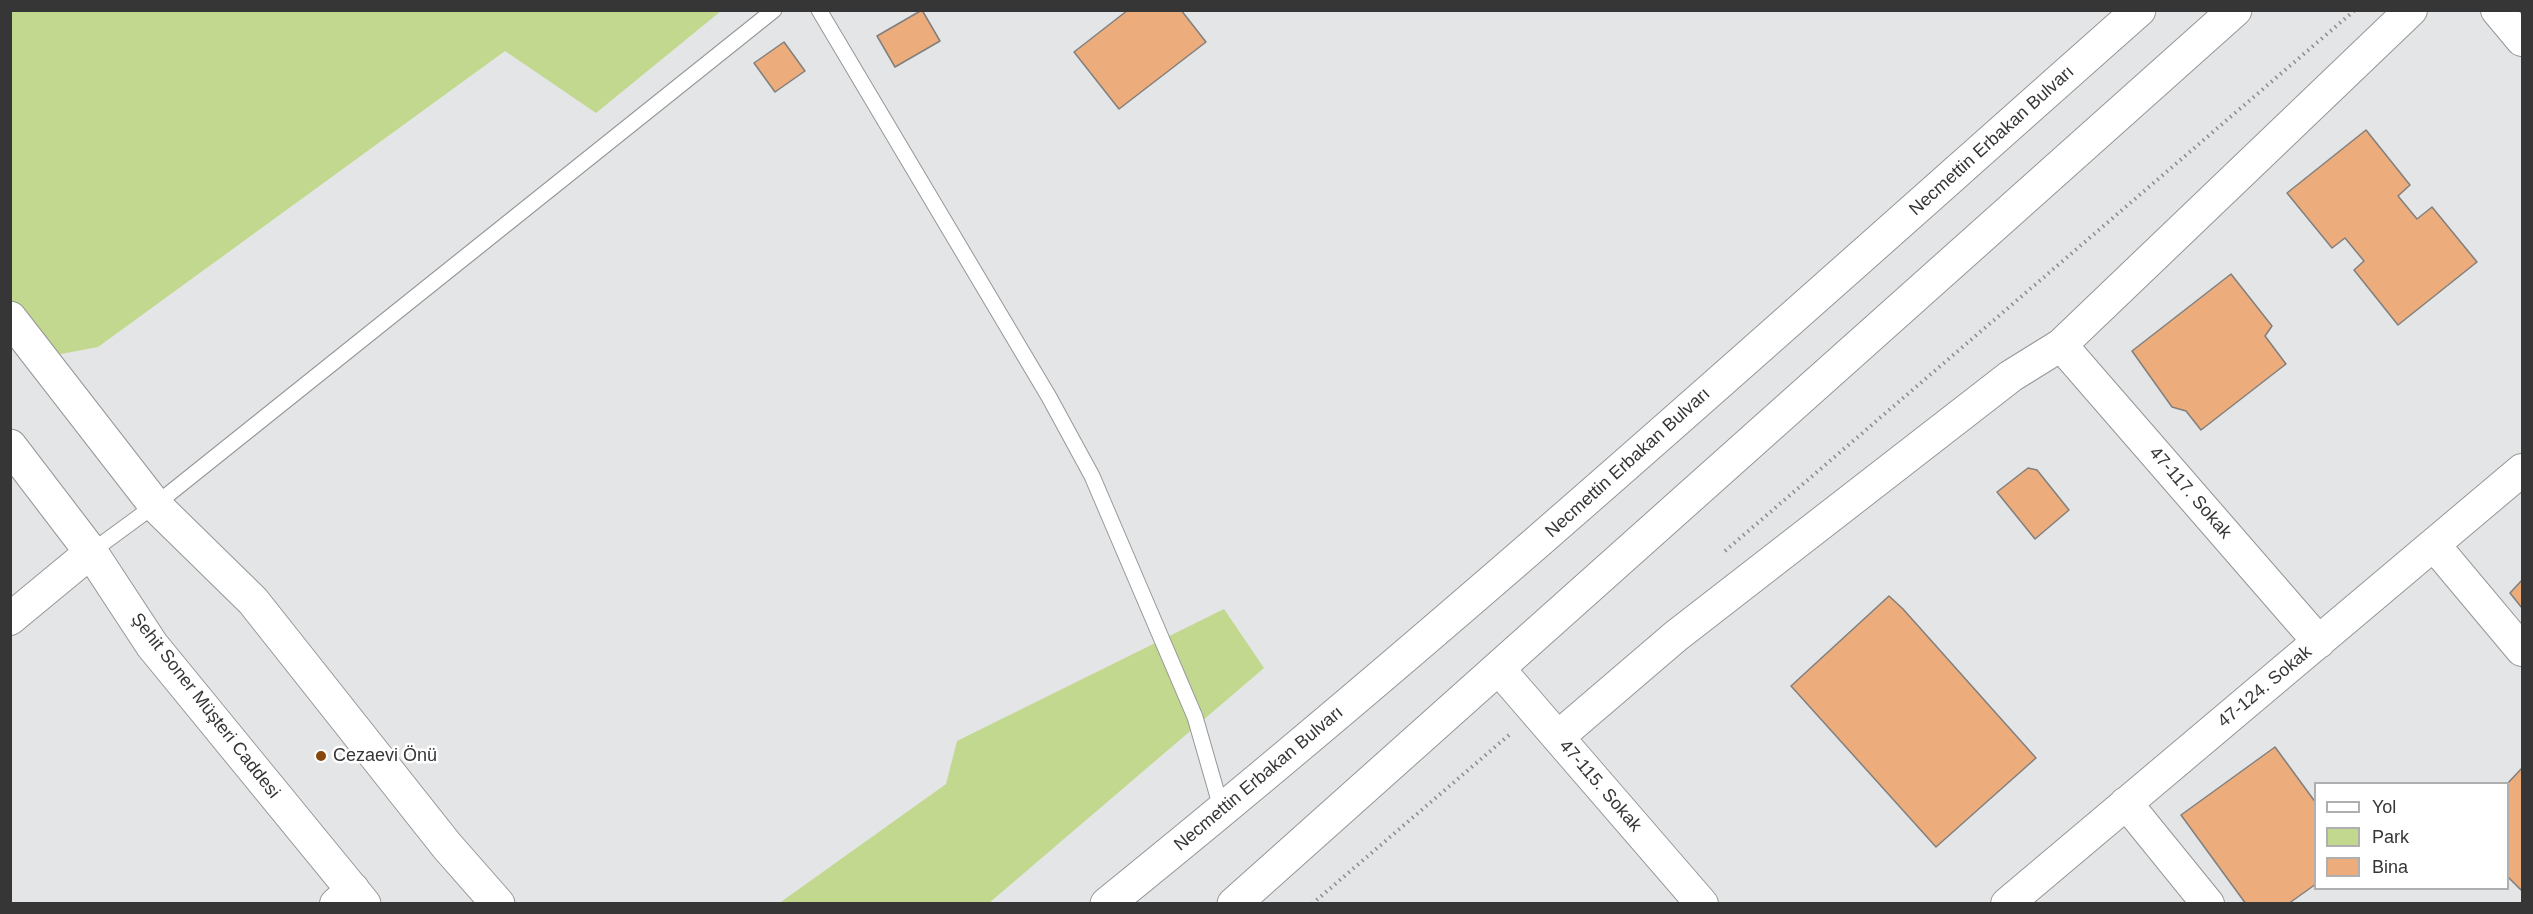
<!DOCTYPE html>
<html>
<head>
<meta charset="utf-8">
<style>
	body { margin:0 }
	#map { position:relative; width:2533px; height:914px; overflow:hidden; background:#e4e5e6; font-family:Arial,sans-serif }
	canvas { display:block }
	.frame { position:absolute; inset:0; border:12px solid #363637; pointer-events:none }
	.legend { position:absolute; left:2314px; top:782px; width:195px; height:108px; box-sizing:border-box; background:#fff; border:2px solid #afafaf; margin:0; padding:8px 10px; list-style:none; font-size:18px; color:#363637 }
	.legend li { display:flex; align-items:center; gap:12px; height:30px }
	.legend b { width:30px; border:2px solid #afafaf }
</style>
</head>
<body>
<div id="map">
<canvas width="2533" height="914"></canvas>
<div class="frame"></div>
<ul class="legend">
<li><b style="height:8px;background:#fff"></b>Yol</li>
<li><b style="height:16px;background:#c2d88f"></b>Park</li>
<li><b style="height:16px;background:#ecac7b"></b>Bina</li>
</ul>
</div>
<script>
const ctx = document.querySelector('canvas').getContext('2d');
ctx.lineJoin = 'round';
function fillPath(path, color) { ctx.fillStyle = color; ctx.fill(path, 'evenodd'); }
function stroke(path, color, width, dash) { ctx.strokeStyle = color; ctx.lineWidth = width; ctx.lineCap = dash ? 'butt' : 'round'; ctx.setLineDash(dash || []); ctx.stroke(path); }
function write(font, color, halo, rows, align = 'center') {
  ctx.font = font + ' Arial,sans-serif'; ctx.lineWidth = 5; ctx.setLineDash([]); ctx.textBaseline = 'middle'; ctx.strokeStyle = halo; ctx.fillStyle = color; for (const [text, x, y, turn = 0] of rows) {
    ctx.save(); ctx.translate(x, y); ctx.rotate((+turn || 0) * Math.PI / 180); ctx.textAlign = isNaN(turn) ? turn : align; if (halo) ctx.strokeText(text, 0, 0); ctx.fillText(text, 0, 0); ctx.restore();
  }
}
const green = new Path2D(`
	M11,11H721L596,113L505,51L98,347L45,357L11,313Z
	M1224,609L1264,668L989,903L778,904L946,784L957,741Z`);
const building = new Path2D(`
	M922,10L940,41L895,67L877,36Z
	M1128,10H1181L1206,42L1119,109L1074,52Z
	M784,42L805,71L775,92L754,63Z
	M2366,130L2410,185L2398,196L2417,219L2432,207L2477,262L2398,325L2354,270L2364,261L2345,238L2332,248L2287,193Z
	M2231,274L2272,326L2265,336L2286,364L2201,430L2186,411L2172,407L2132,351Z
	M2028,468L2037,470L2069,510L2035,539L1997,492Z
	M2522,580V608L2510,593Z
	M1889,596L1903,609L2036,758L1936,847L1791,686Z
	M2275,747L2316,803V884L2288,904H2246L2181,815Z
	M2522,768V891L2508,877L2507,784Z`);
const path = new Path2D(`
	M1725,551L2355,10
	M1312,904L1509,735`);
const lane = new Path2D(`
	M819,10L1049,397L1092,476L1195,717L1222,811
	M91,552L155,505L774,10`);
const street = new Path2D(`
	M2497,10L2522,40
	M2061,345L2319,642
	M2434,545L2522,650
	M10,619L91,552
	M1498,668L1702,904
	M1558,737L1676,636L2011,376L2061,345L2411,10
	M2126,803L2208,904
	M336,904L353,889
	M2007,904L2522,470`);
const secondary = new Path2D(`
	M10,318L155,505L253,601L447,846L498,904
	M10,446L91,552L152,645L364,904`);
const primary = new Path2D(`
	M1107,904C1461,618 1798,312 2139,10
	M1234,904L2235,10`);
const markers = [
	[321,756,6,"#86460e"]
];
const streetNames = [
	["Necmettin Erbakan Bulvarı",1992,141,-42],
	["Necmettin Erbakan Bulvarı",1628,463,-42],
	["47-117. Sokak",2190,493,49],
	["47-124. Sokak",2265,687,-40],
	["Şehit Soner Müşteri Caddesi",205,706,52],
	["Necmettin Erbakan Bulvarı",1259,779,-40],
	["47-115. Sokak",1600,786,49]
];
const poiNames = [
	["Cezaevi Önü",333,756]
];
fillPath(green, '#c2d88f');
fillPath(building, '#ecac7b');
stroke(building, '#807f7e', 1.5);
stroke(lane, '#959697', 17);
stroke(street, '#959697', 34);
stroke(secondary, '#959697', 35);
stroke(primary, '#959697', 35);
stroke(path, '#8c8c8d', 4, [1.5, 4.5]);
stroke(lane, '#fff', 15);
stroke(street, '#fff', 32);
stroke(secondary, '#fff', 33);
stroke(primary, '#fff', 33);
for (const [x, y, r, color] of markers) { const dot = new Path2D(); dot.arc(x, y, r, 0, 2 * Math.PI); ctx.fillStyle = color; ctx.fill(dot); stroke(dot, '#fff', 2); }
write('18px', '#363637', '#fff', streetNames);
write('18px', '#363637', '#fff', poiNames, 'left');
</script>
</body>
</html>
